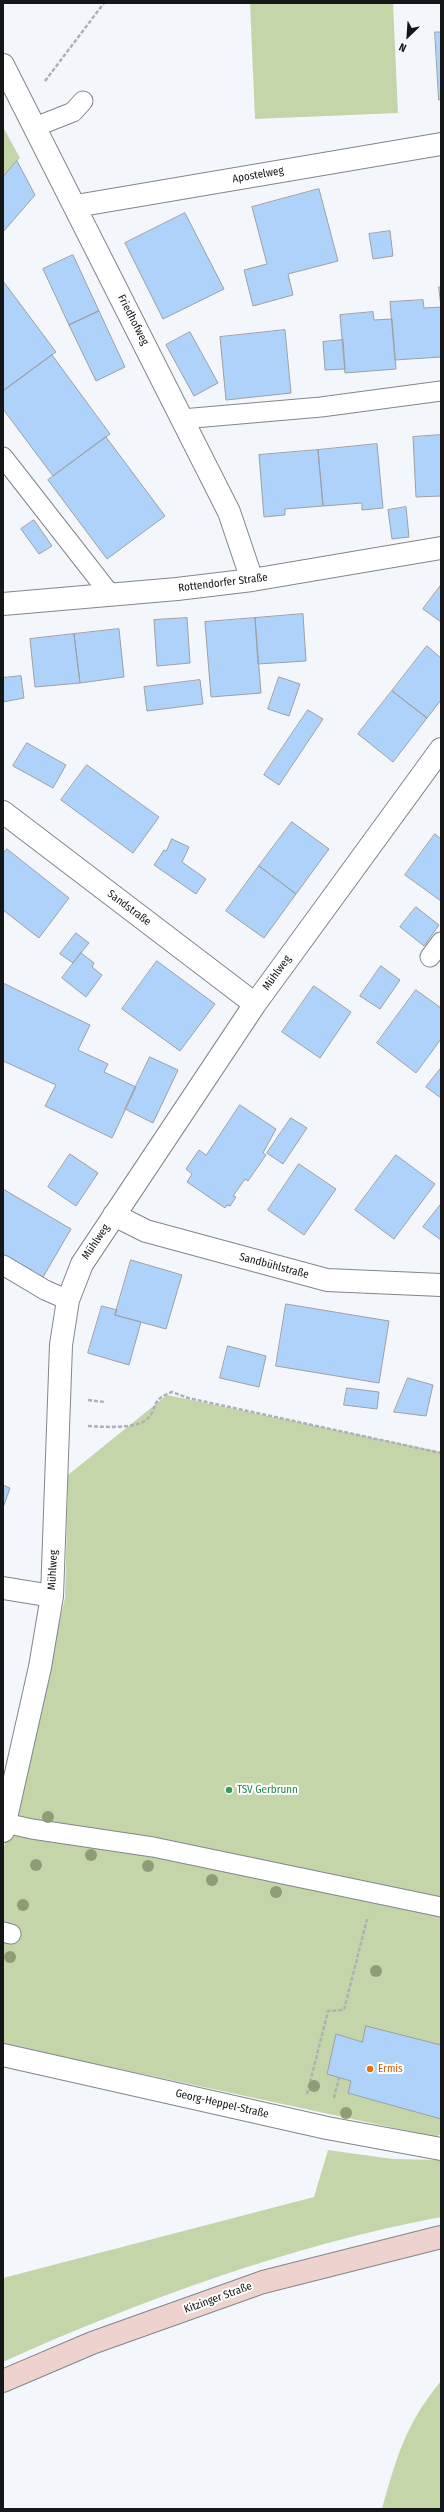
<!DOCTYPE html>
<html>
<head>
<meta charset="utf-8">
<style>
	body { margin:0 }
	#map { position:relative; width:444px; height:2512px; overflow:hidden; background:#f3f7fc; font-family:"Fira Sans Condensed",sans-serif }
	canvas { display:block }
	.frame { position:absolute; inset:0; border:4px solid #141617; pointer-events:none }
	.north { position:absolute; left:388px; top:16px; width:40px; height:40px; -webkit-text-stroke:3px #fff; paint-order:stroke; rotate:205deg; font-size:11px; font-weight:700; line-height:16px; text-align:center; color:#141617 }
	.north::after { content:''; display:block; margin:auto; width:14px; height:18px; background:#141617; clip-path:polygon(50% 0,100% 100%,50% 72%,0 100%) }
</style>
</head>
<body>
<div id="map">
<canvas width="444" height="2512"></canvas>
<div class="frame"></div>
<div class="north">N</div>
</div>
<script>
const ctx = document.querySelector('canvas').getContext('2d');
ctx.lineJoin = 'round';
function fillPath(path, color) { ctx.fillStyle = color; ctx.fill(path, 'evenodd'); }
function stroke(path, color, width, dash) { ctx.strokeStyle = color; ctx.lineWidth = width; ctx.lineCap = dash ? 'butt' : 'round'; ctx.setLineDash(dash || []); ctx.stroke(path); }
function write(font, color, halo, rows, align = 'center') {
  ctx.font = font + ' "Fira Sans Condensed",sans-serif'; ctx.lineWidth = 4; ctx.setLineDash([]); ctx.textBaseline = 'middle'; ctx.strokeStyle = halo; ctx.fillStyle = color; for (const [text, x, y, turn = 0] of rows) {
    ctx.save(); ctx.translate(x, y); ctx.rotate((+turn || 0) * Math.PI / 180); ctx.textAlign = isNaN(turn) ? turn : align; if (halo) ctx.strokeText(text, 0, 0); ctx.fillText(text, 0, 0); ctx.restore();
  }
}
const green = new Path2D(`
	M250,3H393L398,113L255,119Z
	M3,127L20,158L3,178Z
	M167,1395L441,1452V2134L436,2137L3,2044V1850L65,1598L68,1475Z
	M328,2150L393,2159L441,2160V2217C295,2244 138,2301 3,2362V2278L314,2197Z
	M441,2381V2509H382C396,2458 406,2423 441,2381Z`);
const building = new Path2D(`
	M435,32H441V99L439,100Z
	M17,161L35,195L3,232V177Z
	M319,189L338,261L288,274L293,295L253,306L244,270L267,264L252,207Z
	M185,213L224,289L163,319L125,243Z
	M390,231L393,256L373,259L369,234Z
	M73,255L99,311L69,325L43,269Z
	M3,281L56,352L3,391Z
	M439,287H441V311V307Z
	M423,300L424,308L441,307V357L395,360L390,302Z
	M99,311L125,367L96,381L69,325Z
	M373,312L374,320L392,319L396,369L345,373L340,315Z
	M285,330L291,393L226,400L220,337Z
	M190,332L218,383L194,396L166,345Z
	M343,340L345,369L325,370L323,342Z
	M52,355L110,434L53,476L3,409V391Z
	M441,435V496L416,497L413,437Z
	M106,437L165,516L107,559L48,480Z
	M377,444L383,508L362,510V503L323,506L318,450Z
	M318,450L323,506L285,509V515L264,517L259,455Z
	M406,507L409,537L392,539L388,510Z
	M34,520L52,546L39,554L21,529Z
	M441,585V622L423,609Z
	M303,614L306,661L258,664L255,618Z
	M187,618L190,663L157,666L154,620Z
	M255,618L261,693L211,697L205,622Z
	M119,629L124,677L80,683L74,634Z
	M74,634L80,683L35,687L30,639Z
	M427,646L441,658V700L427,718L392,691Z
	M21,676L24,698L3,702V678Z
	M279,677L300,684L289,716L268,709Z
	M200,680L203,704L147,711L144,687Z
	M392,691L427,718L393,762L358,734Z
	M308,710L323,719L279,785L264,775Z
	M27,743L66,765L53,788L13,766Z
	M87,765L159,817L133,853L61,800Z
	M292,822L329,849L296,894L259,866Z
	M435,834L441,839V901L405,875Z
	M172,839L189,847L182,862L206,879L196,894L154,865L164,850L166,851Z
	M7,849L69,898L39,938L3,910V854Z
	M259,866L296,894L264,938L226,911Z
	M416,907L439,925L424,946L400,927Z
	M76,933L89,943L73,963L60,954Z
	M81,953L94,963L92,967L102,975L86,997L62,978Z
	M157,961L215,1004L180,1051L122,1009Z
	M381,966L400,980L380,1009L360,996Z
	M3,983L90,1025L78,1050L108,1064L104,1072L136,1087L112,1138L45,1106L56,1085L3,1061Z
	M314,986L351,1012L320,1058L282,1032Z
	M416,990L441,1008V1039L416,1073L377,1043Z
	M150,1057L178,1070L153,1123L125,1109Z
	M441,1068V1098L426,1087Z
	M240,1105L276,1129L263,1153L266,1155L248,1181L245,1179L233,1196L236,1197L230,1206L227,1205L225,1208L187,1182L192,1174L186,1169L199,1150L206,1155Z
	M291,1118L307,1128L283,1164L267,1153Z
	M70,1154L98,1173L76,1206L48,1187Z
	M396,1155L435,1184L394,1239L355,1210Z
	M299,1164L336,1189L304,1235L268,1210Z
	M3,1189L71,1229L39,1284L3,1263Z
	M441,1204V1240L423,1227Z
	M131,1260L182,1275L166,1329L115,1315Z
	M286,1304L389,1321L379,1383L276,1366Z
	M102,1306L117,1310L115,1315L141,1322L129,1365L88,1353Z
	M228,1346L266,1356L259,1387L220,1378Z
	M408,1378L433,1385L426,1416L394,1412Z
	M347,1388L379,1392L377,1409L344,1405Z
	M3,1485L10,1488L3,1508Z
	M366,2026L441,2045V2119L348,2093L351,2081L327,2074L336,2034L362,2042Z`);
const path = new Path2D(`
	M45,81L104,3
	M88,1400L105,1402
	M88,1426C102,1427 135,1429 146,1420C159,1409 148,1401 172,1392L188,1398L441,1453
	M307,2094L328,2011L344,2010L367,1919
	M334,2098L339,2078`);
const lane = new Path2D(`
	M35,127L73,112L83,101
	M182,419L321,407L441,391
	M3,457L110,594
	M430,957L441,942
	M3,1265L45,1290L68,1300
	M5,1823L32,1829L153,1847L441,1907
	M3,1932L11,1934`);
const street = new Path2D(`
	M3,65L229,512L252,580
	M76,206L441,144
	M3,604L177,589L252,580L441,548
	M3,812L255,1004
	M114,1215L146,1231L327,1280L441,1285
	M3,1588L52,1596
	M3,1831L40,1667L52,1596L61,1345L68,1300L82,1264L255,1004L441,749
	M3,2055L327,2128L441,2149`);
const secondary = new Path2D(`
	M3,2381L92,2343L263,2282L441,2237`);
const trees = [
	[48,1817],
	[91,1855],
	[36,1865],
	[148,1866],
	[212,1880],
	[276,1892],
	[23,1905],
	[10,1957],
	[376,1971],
	[314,2086],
	[346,2113]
];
const markers = [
	[229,1790,4,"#2e9e5b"],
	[370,2069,4,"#e8710a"]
];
const streetNames = [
	["Apostelweg",258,175,-10],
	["Friedhofweg",133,320,63],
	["Rottendorfer Straße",223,583,-7],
	["Sandstraße",129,908,37],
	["Mühlweg",277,973,-54],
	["Mühlweg",96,1242,-56],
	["Sandbühlstraße",274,1266,15],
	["Mühlweg",53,1570,-87],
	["Georg-Heppel-Straße",222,2104,13],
	["Kitzinger Straße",218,2298,-20]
];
const leisureNames = [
	["TSV Gerbrunn",237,1790]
];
const foodNames = [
	["Ermis",378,2069]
];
fillPath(green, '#c5d5aa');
fillPath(building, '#aed2f9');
stroke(building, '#9ca0a5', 1);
stroke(lane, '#82868a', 21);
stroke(street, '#82868a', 24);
stroke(secondary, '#82868a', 24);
stroke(path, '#adb1b4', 2.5, [4, 2]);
stroke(lane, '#fff', 19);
stroke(street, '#fff', 22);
stroke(secondary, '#eed2ce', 22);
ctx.fillStyle = '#8f9c75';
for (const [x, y] of trees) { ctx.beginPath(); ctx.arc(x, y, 6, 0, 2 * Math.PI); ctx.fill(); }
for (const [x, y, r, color] of markers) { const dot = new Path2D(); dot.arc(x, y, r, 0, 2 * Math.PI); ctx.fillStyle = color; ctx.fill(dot); stroke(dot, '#fff', 1.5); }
write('11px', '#141617', '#fff', streetNames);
write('11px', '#27864d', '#fff', leisureNames, 'left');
write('11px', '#c56008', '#fff', foodNames, 'left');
</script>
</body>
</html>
